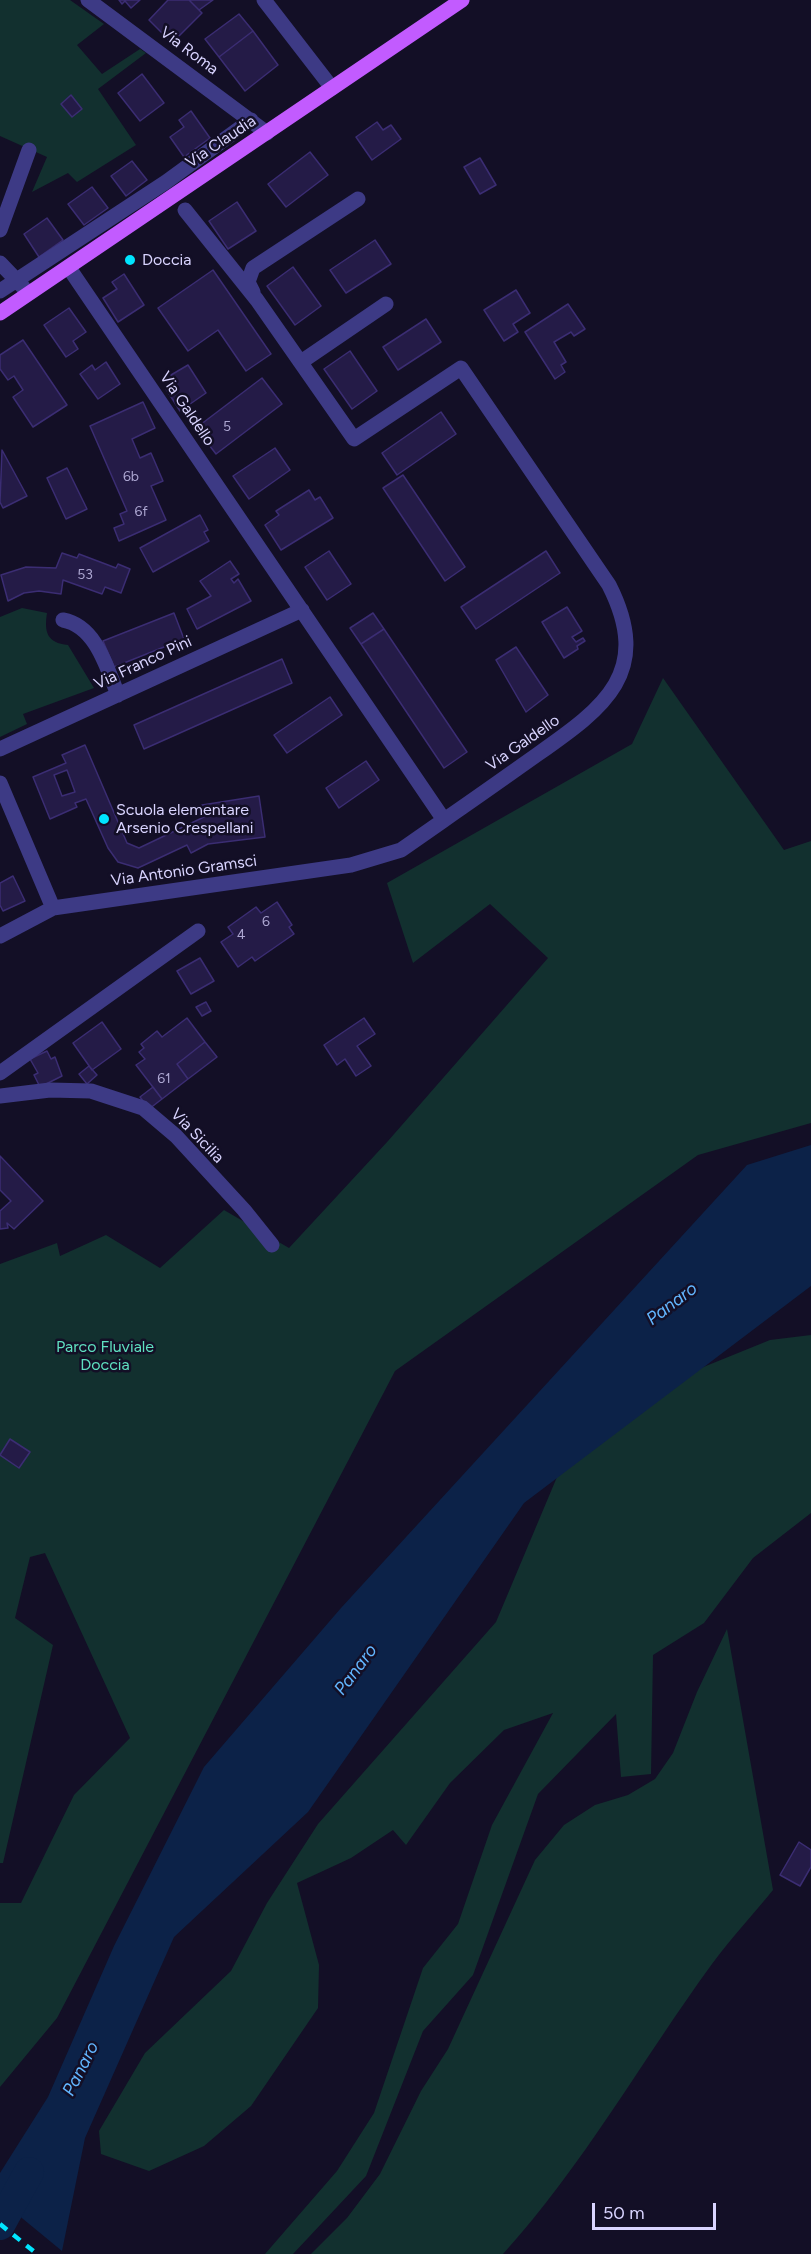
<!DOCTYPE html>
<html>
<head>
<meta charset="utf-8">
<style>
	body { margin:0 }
	#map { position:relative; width:811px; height:2254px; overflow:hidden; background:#130f26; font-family:Figtree,sans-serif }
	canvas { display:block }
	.scale { position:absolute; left:592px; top:2203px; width:124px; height:27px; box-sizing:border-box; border:3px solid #d9d4ff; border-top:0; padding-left:8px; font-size:18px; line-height:21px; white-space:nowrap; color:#d9d4ff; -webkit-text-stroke:4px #130f26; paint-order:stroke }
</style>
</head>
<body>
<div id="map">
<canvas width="811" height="2254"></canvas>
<div class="scale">50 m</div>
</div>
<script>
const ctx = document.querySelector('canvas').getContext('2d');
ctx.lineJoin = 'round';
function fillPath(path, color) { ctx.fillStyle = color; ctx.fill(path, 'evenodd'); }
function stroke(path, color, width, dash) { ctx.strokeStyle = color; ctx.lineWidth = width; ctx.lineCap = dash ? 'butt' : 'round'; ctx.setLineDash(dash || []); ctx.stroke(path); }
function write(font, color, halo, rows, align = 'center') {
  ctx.font = font + ' Figtree,sans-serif'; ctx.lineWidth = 5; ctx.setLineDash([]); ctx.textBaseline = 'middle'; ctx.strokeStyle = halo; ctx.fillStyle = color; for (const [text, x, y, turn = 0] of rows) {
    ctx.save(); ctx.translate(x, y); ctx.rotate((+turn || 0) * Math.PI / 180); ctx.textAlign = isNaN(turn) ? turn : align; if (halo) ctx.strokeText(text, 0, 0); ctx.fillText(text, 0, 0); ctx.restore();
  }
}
const green = new Path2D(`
	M0,0H70L104,24L77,45L102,74L140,49L146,53L98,89L136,145L77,182L68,173L32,192L47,157L0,136Z
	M22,608L47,613C44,632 47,643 68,645L94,688L23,714L27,724L0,737V617Z
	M663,678L784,850L811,841V1123L698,1155L395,1371L57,2018L0,2087V1903H21L74,1795L130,1738L45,1553L30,1557L15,1618L53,1645L3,1863H0V1264L57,1243L60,1256L106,1235L160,1268L224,1210L289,1248L388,1141L548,958L490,904L413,963L387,883L632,744Z
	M811,1335V1513L753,1558L704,1623L653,1655L651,1774L621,1777L616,1714L538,1794L473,1975L423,2031L366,2176L293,2254H265L337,2171L374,2113L423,1968L458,1924L492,1825L553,1713L504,1730L450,1783L406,1845L393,1830L351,1858L297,1883L319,1965L318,2008L251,2106L204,2146L149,2171L101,2154L99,2131L145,2053L231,1971L267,1903L318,1824L496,1622L557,1477L669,1381L770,1340Z
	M727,1629L773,1890C753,1915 730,1939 712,1964C642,2060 583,2166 503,2254H311L347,2218L380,2174L421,2091L448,2049L535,1860L564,1825L595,1805L628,1795L655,1779L673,1753L697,1692Z`);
const water = new Path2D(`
	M811,1145V1286L524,1503L308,1812L174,1937L85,2138L62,2251L0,2200V2173L48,2097L114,1946L204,1767L341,1608L747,1165Z`);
const river = new Path2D(`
	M0,2225L29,2172`);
const building = new Path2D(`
	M119,0H140L131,8L125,1L122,4Z
	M168,0H189L202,13L172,43L149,20Z
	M189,0H213L199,10Z
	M239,14L253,31L219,57L205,39Z
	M253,31L278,65L245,91L219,57Z
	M142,74L164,103L140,121L118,93Z
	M71,95L82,109L72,117L61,104Z
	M191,111L210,138L184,157L170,137L184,127L179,120Z
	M377,122L383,130L391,125L401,139L372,160L356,137Z
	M310,152L328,175L286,207L268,184Z
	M480,158L496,185L480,194L464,167Z
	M132,161L147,180L126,196L111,176Z
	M92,187L108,208L84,225L68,204Z
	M237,202L256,231L228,249L209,221Z
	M47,218L63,240L39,257L24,234Z
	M375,240L391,264L346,293L330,270Z
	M293,267L321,306L295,325L267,286Z
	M213,270L271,354L246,371L218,330L188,351L158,308Z
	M124,274L144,305L118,322L103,298L117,289L112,282Z
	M516,290L530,313L513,324L518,332L504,341L484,310Z
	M568,304L585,329L574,336L571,332L554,342L566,362L561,365L565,372L555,379L525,332Z
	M69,308L86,332L73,341L78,349L66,357L44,325Z
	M426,319L441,342L398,370L383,347Z
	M23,340L67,405L33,427L13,397L23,390L14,376L8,380L0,369V355Z
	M350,351L377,391L352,409L324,369Z
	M106,362L120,384L98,399L80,374L92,365L95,370Z
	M188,365L206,393L180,411L166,389L176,382L171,375Z
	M262,378L282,404L216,454L196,428Z
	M143,402L155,428L132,439L140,458L151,453L163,481L151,486L166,520L119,541L114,528L124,524L120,514L127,511L90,426Z
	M441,412L456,434L397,475L382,453Z
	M275,448L290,470L249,499L233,476Z
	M2,450L27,496L3,508L0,502Z
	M67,468L87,509L66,519L47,478Z
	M403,475L465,567L445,581L383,488Z
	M309,490L315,500L320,497L333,518L281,550L265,525L279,515L276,511Z
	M200,515L208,530L204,532L209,541L153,572L140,548Z
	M329,551L351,584L327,600L305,567Z
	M546,551L560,573L476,629L461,607Z
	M62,553L77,558L79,554L116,568L118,564L130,569L121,593L105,587L102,594L63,580L61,594L39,591L24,593L8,601L1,575L26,567L56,568Z
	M230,561L239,574L231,579L234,583L238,579L251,601L197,629L187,609L211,596L200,581Z
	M567,607L582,631L572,637L576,642L583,638L585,641L577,646L578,649L564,658L542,622Z
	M174,613L184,639L114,667L103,641Z
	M373,613L384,629L361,644L350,628Z
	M384,629L467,752L444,768L361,644Z
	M516,647L548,695L526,712L496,660Z
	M282,659L292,683L144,749L134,725Z
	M330,697L342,715L287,753L274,735Z
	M85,745L127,843L139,848L204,817L202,805L259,796L265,837L208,844L191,853L187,845L138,868L118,862L108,848L86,799L75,803L77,807L50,819L33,777L66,763L62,755ZM67,770L75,792L62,796L54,775Z
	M366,761L379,780L339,808L326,788Z
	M13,876L25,901L3,911L0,905V883Z
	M277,902L292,925L289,927L294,934L255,961L252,957L238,967L221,942L233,934L228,927L256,907L261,913Z
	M200,958L214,981L191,994L177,971Z
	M206,1002L211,1011L202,1016L196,1007Z
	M187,1018L205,1042L177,1064L188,1079L162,1099L136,1065L145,1059L139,1052L144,1048L141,1044L157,1031L162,1037Z
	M364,1018L375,1034L357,1046L371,1066L356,1076L345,1059L337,1065L324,1045Z
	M102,1022L121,1049L92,1070L73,1043Z
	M205,1042L217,1057L188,1079L177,1064Z
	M47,1051L51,1059L55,1057L62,1076L40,1087L34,1075L38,1073L30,1059Z
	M89,1066L97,1075L87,1084L79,1074Z
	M153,1087L162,1099L149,1109L140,1097Z
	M0,1156L43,1201L14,1229L7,1223L8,1228L0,1229V1211L11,1201L0,1190Z
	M10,1439L30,1452L19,1468L0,1455Z
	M799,1842L811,1850V1867L800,1886L780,1875Z`);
const minor = new Path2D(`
	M88,0L267,133
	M264,0L332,88
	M0,230L29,150
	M0,263L23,287
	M69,268L444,820C476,798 507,776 538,754C605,707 653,672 609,585L461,368L354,439L257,300L185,210
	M0,291L166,182L251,120
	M253,292L248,282L253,268L358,199
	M301,362L386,304
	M63,620C96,626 107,668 118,695
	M0,749L302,610
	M0,783L53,908L351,865L401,850L444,820
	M0,936L53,908
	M0,1073L198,931
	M0,1096L50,1090L91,1091L143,1108L176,1136L244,1210L272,1245`);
const major = new Path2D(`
	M0,313L462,0`);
const rail = new Path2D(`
	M0,2224L37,2254`);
const markers = [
	[130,260,6,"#00e5ff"],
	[104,819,6,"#00e5ff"]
];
const numberNames = [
	["5",227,427],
	["6b",131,477],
	["6f",141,512],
	["53",85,575],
	["6",266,922],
	["4",241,935],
	["61",164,1079]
];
const streetNames = [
	["Via Roma",189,51,37],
	["Via Claudia",221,142,-34],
	["Via Galdello",187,409,56],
	["Via Franco Pini",143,663,-25],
	["Via Galdello",523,743,-35],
	["Via Antonio Gramsci",184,871,-8],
	["Via Sicilia",197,1136,46]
];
const poiNames = [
	["Doccia",142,260],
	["Scuola elementare",116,810],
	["Arsenio Crespellani",116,828]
];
const parkNames = [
	["Parco Fluviale",105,1347],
	["Doccia",105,1365]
];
const waterNames = [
	["Panaro",672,1304,-37],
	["Panaro",356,1670,-53],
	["Panaro",81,2069,-63]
];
fillPath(green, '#12302f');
fillPath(water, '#0c2248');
stroke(river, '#0c2248', 30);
fillPath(building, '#241b47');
stroke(building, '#3b2d73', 1.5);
stroke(minor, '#3d3a85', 15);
stroke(major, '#c25bff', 15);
stroke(rail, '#00e5ff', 4.5, [9, 8]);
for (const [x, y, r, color] of markers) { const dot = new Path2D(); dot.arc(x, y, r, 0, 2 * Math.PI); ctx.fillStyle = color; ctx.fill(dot); stroke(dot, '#130f26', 2); }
write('14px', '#aca6d1', null, numberNames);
write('16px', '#d9d4ff', '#130f26', streetNames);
write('16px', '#d9d4ff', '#130f26', poiNames, 'left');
write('16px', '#5fe0c0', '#130f26', parkNames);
write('italic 18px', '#62b6ff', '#130f26', waterNames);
</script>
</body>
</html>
